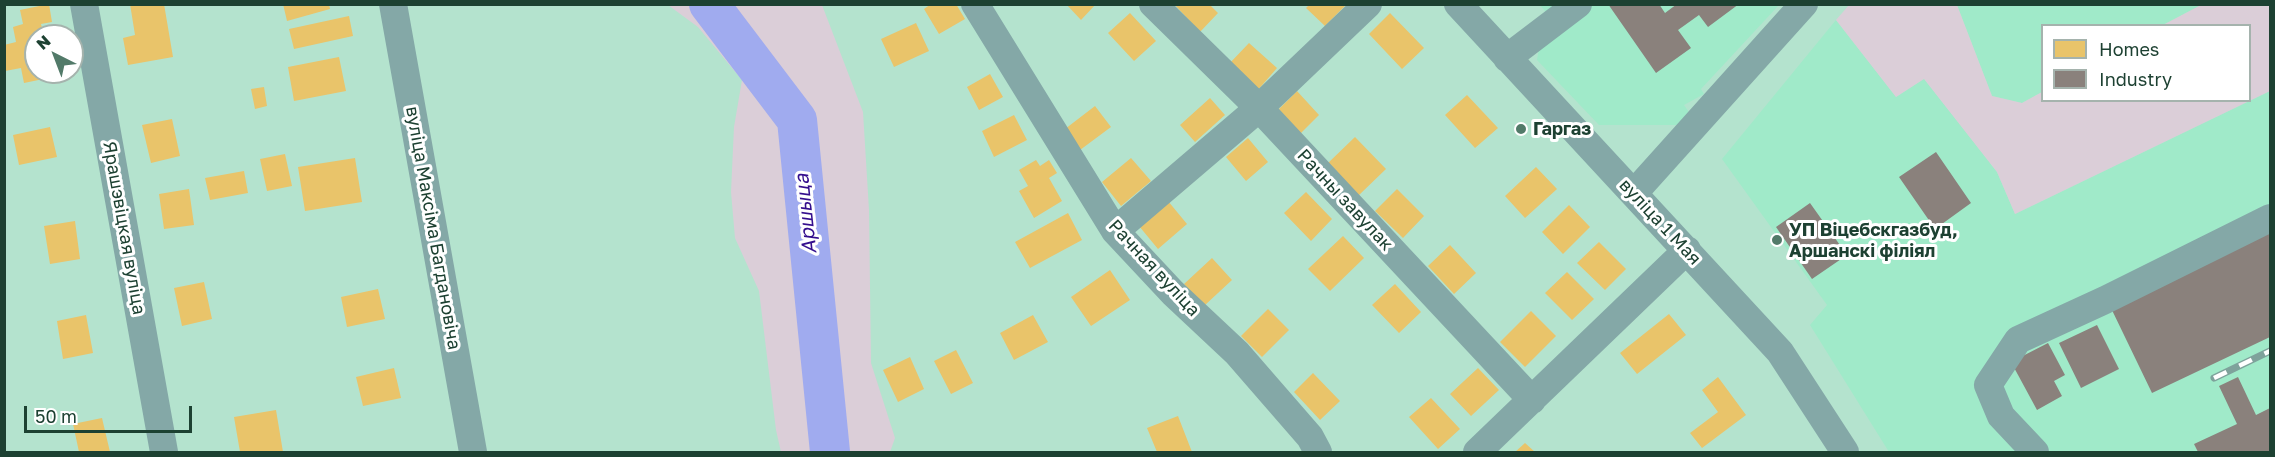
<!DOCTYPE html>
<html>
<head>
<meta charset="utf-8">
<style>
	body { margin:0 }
	#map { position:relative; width:2275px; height:457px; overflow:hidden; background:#b4e3ce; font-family:"Golos Text",sans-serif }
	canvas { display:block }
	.frame { position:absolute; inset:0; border:6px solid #1d4132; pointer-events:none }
	.legend { position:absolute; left:2041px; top:24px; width:210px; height:78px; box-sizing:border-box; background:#fff; border:2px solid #a5b3ad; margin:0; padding:8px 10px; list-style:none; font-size:18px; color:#1d4132 }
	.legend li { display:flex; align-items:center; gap:12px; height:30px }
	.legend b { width:30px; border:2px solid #a5b3ad }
	.north { position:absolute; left:24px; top:24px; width:60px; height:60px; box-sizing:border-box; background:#fff; border:2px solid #a5b3ad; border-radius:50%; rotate:318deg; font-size:16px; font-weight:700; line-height:24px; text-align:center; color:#1d4132 }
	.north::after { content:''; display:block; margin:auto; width:21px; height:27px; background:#527a69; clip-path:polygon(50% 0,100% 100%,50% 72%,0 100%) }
	.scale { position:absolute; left:24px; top:406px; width:168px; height:27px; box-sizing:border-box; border:3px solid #1d4132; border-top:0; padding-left:8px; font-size:18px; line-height:21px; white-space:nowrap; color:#1d4132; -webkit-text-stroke:4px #fff; paint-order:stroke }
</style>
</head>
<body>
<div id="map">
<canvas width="2275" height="457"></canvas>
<div class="frame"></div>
<ul class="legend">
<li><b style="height:16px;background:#e9c46a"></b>Homes</li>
<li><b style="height:16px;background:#8a817c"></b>Industry</li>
</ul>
<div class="north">N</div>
<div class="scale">50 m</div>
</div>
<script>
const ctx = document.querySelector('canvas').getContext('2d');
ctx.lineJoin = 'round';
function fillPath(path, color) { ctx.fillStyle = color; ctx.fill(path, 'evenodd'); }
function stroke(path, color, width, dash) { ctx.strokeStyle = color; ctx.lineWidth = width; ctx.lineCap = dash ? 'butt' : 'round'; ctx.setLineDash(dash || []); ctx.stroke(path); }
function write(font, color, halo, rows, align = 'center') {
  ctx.font = font + ' "Golos Text",sans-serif'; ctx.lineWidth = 6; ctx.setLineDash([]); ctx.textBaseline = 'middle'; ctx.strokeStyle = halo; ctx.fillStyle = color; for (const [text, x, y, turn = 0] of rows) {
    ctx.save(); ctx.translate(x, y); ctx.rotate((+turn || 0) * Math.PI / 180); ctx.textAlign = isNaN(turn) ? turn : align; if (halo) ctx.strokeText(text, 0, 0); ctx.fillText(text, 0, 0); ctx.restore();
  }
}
const built = new Path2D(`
	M1540,5H1779L1701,89L1704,94L1684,105L1691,115L1680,125H1599L1537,60L1540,42L1560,29Z
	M1957,5H2201L2163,25L2042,26V92L2022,103L1992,96Z
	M1836,20L1896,97L1924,78L1997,172L2015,214L2270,91V452H1889L1810,325L1827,305L1722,159Z`);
const green = new Path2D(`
	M668,5H822L863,112L869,210L871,363L895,438L890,452H781L776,430L759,291L735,238L731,192L734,127L742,80L698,27Z
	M1849,5H1957L1992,96L2022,103L2042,92V100H2250V26L2163,25L2201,5H2270V91L2015,214L1997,172L1924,79L1896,97L1836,20Z`);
const homes = new Path2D(`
	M49,4L52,22L41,24L44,36H36V72H52L53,77L24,83L21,68L5,71L4,45L16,42L13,27L23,24L20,10Z
	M130,4H164L173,57L128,65L123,38L135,35Z
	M283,4H329L330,9L287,21Z
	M931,4H956L965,19L939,34L924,9Z
	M1066,4H1096L1081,20Z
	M1174,4H1209L1218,13L1200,32Z
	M1310,4H1347L1325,26L1306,8Z
	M1130,13L1156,41L1134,61L1108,33Z
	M1390,13L1424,48L1402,69L1369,34Z
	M349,16L353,36L294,49L289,29Z
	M916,23L929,51L894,67L881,39Z
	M1249,43L1277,68L1257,91L1228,65Z
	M339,57L346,91L294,101L288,67Z
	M990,74L1003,97L979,110L967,87Z
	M264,87L267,106L255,109L251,89Z
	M1297,91L1319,115L1300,134L1277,111Z
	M1467,95L1498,128L1475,148L1445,115Z
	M1210,98L1225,115L1195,142L1180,125Z
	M1095,106L1111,127L1080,150L1065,129Z
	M1014,115L1027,140L994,157L982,131Z
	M172,119L180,156L151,163L142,125Z
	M50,127L57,157L19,165L13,135Z
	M1355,137L1386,169L1358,196L1327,164Z
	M1248,138L1268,162L1246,181L1226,157Z
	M285,154L292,186L267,191L260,159Z
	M355,158L362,202L305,211L298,167Z
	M1131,158L1151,181L1121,206L1102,182Z
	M1036,160L1040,166L1049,160L1057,173L1049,178L1062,201L1034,218L1019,191L1028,186L1019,170Z
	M1536,167L1557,189L1525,218L1505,196Z
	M244,171L248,193L210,200L205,178Z
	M189,189L194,225L164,229L159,194Z
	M1397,189L1424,216L1403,238L1375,211Z
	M1306,192L1332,219L1311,241L1284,213Z
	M1168,201L1187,224L1158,249L1139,226Z
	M1569,205L1590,227L1563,254L1542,232Z
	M1068,213L1082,240L1030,268L1015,242Z
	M75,221L80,259L50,264L44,226Z
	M1343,236L1364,258L1330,291L1308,269Z
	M1599,242L1626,269L1605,290L1577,263Z
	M1450,245L1476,273L1454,294L1428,266Z
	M1212,258L1232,280L1204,306L1184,284Z
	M1110,270L1130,300L1091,326L1071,297Z
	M1567,272L1594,299L1572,320L1545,293Z
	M204,282L212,319L182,326L174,288Z
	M1395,284L1421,312L1399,333L1372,305Z
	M378,289L385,319L347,327L341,297Z
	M1268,309L1289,330L1262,357L1241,336Z
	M1531,311L1556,336L1525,367L1500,342Z
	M1669,314L1686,335L1637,374L1620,353Z
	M86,315L93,353L63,359L57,321Z
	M1033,315L1048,342L1014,360L1000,333Z
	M956,350L973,383L951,394L934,361Z
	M910,357L924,389L898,402L883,370Z
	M394,368L401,398L363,406L356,377Z
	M1478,368L1499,390L1471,416L1450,394Z
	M1313,373L1340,401L1320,420L1294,392Z
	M1718,377L1746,415L1702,448L1690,433L1718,412L1702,390Z
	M1431,398L1460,429L1438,449L1409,417Z
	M276,410L283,452H240L234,417Z
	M1178,416L1192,452H1157L1147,428Z
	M102,418L110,452H79L73,424Z
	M1525,443L1535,452H1515Z`);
const industry = new Path2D(`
	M1608,4H1659L1665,13L1677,4H1739L1708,27L1699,15L1678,30L1691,48L1656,73Z
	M1936,152L1971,203L1935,229L1899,177Z
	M1810,203L1847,255L1812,279L1776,227Z
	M2270,230V337L2152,393L2110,306Z
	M2097,325L2119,369L2081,388L2059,343Z
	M2048,343L2065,375L2054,381L2062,396L2037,410L2011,362Z
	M2238,377L2256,415L2270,408V452H2198L2194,444L2237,424L2219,386Z`);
const river = new Path2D(`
	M709,4L797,120L830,452`);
const minor = new Path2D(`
	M84,4L164,452
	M393,4L473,452
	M975,4L1115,231L1173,293L1237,353L1310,437L1318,452
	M1153,4L1259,108L1532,400
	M1458,4L1780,352L1845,452
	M1507,58L1578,4
	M1634,193L1804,4
	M1115,231L1259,108L1368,4
	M1477,452L1687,250
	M2035,452L2001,416L1988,385L2018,340L2105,300L2270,218`);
const rail = new Path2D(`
	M2214,378L2270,351`);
const markers = [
	[1521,129,6,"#527a69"],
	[1777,240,6,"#527a69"]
];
const poiNames = [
	["Гаргаз",1533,129],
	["УП Віцебскгазбуд,",1789,230],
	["Аршанскі філіял",1789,251]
];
const streetNames = [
	["Рачны завулак",1345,200,47],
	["вуліца 1 Мая",1660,222,47],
	["Ярашэвіцкая вуліца",124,228,80],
	["вуліца Максіма Багдановіча",433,228,80],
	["Рачная вуліца",1154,268,47]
];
const waterNames = [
	["Аршыца",806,214,-96]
];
fillPath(built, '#a0eac9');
fillPath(green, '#dbced8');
fillPath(homes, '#e9c46a');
fillPath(industry, '#8a817c');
stroke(river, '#a0abef', 40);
stroke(minor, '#84a8a7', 28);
stroke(rail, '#7ea29b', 7);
stroke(rail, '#fff', 4.5, [14]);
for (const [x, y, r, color] of markers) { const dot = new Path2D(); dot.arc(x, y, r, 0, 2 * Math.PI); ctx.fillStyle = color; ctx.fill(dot); stroke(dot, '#fff', 2); }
write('bold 18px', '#1d4132', '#fff', poiNames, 'left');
write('18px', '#1d4132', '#fff', streetNames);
write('italic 20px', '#340e8d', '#fff', waterNames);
</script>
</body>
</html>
